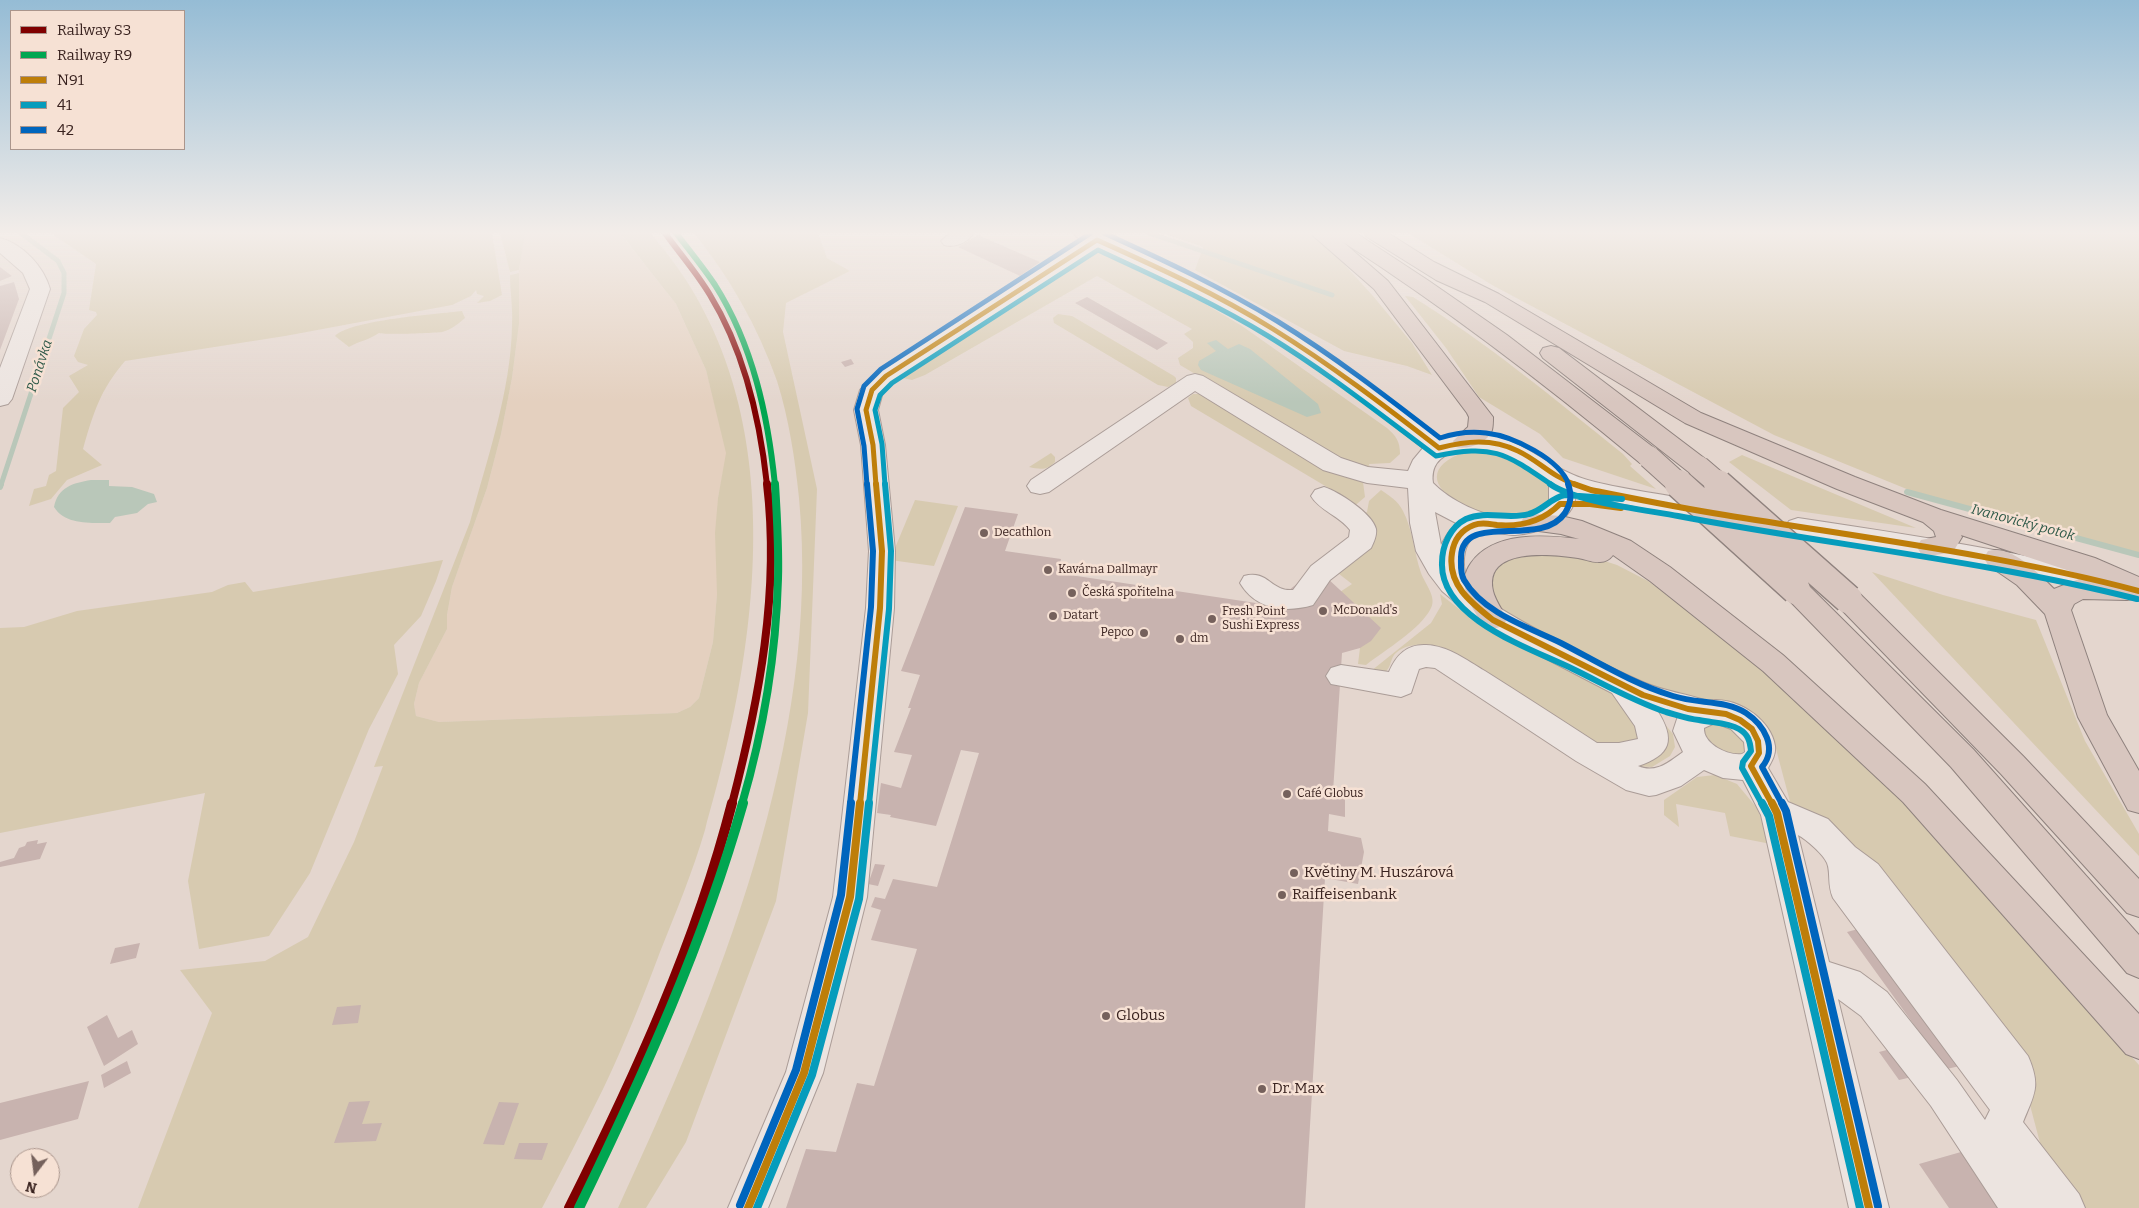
<!DOCTYPE html>
<html>
<head>
<meta charset="utf-8">
<style>
	body { margin:0 }
	#map { position:relative; width:2139px; height:1208px; overflow:hidden; background:#e4d6ce; font-family:Bitter,serif }
	canvas { display:block }
	.legend { position:absolute; left:10px; top:10px; width:175px; height:140px; box-sizing:border-box; background:#f6e1d4; border:1px solid #aa958c; margin:0; padding:6px 9px; list-style:none; font-size:15px; color:#39221f }
	.legend li { display:flex; align-items:center; gap:10px; height:25px }
	.legend b { width:25px; border:1px solid #aa958c }
	.north { position:absolute; left:10px; top:1148px; width:50px; height:50px; box-sizing:border-box; background:#f6e1d4; border:1px solid #aa958c; border-radius:50%; rotate:195deg; font-size:14px; font-weight:700; line-height:20px; text-align:center; color:#39221f }
	.north::after { content:''; display:block; margin:auto; width:18px; height:22px; background:#75615c; clip-path:polygon(50% 0,100% 100%,50% 72%,0 100%) }
</style>
</head>
<body>
<div id="map">
<canvas width="2139" height="1208"></canvas>
<ul class="legend">
<li><b style="height:6px;background:#800000"></b>Railway S3</li>
<li><b style="height:6px;background:#00a651"></b>Railway R9</li>
<li><b style="height:6px;background:#be7e09"></b>N91</li>
<li><b style="height:6px;background:#069cbc"></b>41</li>
<li><b style="height:6px;background:#0065bd"></b>42</li>
</ul>
<div class="north">N</div>
</div>
<script>
const ctx = document.querySelector('canvas').getContext('2d');
ctx.lineJoin = 'round';
function fillPath(path, color) { ctx.fillStyle = color; ctx.fill(path, 'evenodd'); }
function stroke(path, color, width, dash) { ctx.strokeStyle = color; ctx.lineWidth = width; ctx.lineCap = dash ? 'butt' : 'round'; ctx.setLineDash(dash || []); ctx.stroke(path); }
function write(font, color, halo, rows, align = 'center') {
  ctx.font = font + ' Bitter,serif'; ctx.lineWidth = 5; ctx.setLineDash([]); ctx.textBaseline = 'middle'; ctx.strokeStyle = halo; ctx.fillStyle = color; for (const [text, x, y, turn = 0] of rows) {
    ctx.save(); ctx.translate(x, y); ctx.rotate((+turn || 0) * Math.PI / 180); ctx.textAlign = isNaN(turn) ? turn : align; if (halo) ctx.strokeText(text, 0, 0); ctx.fillText(text, 0, 0); ctx.restore();
  }
}
const farmland = new Path2D(`
	M525,233H620L676,304L706,370L727,453L718,498L717,594L713,642L699,698L690,707L677,713L439,722L416,716L414,704L419,683L447,629V615L452,587L487,488L501,434L512,378L519,324L518,281L520,257Z`);
const green = new Path2D(`
	M51,233H492L502,295L490,301L477,303L484,296L477,294L476,290L471,296L452,305L285,336L125,361C100,390 93,414 83,449L102,465L67,480L51,499L29,506L34,489L46,486L49,475L56,471L63,408L79,392L69,376L88,365L78,362L74,356L84,329L97,315L96,312L89,310L96,264Z
	M500,233H525L519,270L510,272Z
	M620,233H650C796,396 761,637 705,830C693,871 676,912 660,952C643,997 625,1043 604,1087C584,1128 563,1168 542,1208H138L212,1013L180,970L265,961L308,937L354,842L383,766L374,767L470,522C487,459 511,391 512,325C513,308 510,292 510,275L519,273V324L512,378L501,434L487,488L452,587L447,615V629L419,683L414,704L416,716L439,722L677,713L690,707L699,698L713,642L717,594L715,533L718,498L726,453L706,370L676,304Z
	M694,233H818L827,258L850,271L786,303L783,332L817,489L808,713L776,901L686,1142L646,1208H618C718,993 822,740 799,498C795,459 789,419 777,381C758,327 730,278 694,233Z
	M1162,233H1309L1334,253L1373,296L1412,343L1432,375L1407,366L1344,351L1195,270L1203,247Z
	M1408,233H2139V554L1914,492L1774,435L1492,285Z
	M1099,252L1202,302L1242,326L1387,428C1396,436 1400,441 1400,454L1390,463L1369,464L1370,468L1329,453L1180,365L1178,358L1193,348V342L1184,334L1192,329L1097,276L925,375L912,380L903,378L904,374C922,361 942,351 961,339V335L971,327L981,326L1059,275C1066,260 1083,253 1099,252Z
	M1405,296L1413,297C1489,344 1553,398 1623,454L1632,464L1630,466L1656,489L1563,458L1540,434L1479,397L1446,348Z
	M462,311L465,318C458,324 451,330 442,332C432,333 387,335 379,333C369,340 359,341 349,347L335,336C350,320 437,314 462,311Z
	M1058,314L1072,316L1174,376L1176,378V383L1168,387L1158,385L1054,323L1053,318Z
	M1193,394H1200L1324,470L1363,482L1365,497L1351,509L1347,499L1191,406L1188,398Z
	M1465,452C1503,452 1517,465 1549,481L1553,497C1537,516 1507,525 1483,516C1476,513 1469,509 1462,505C1429,487 1427,465 1465,452Z
	M1051,453L1055,457V462C1047,471 1039,469 1029,467Z
	M1742,455L1916,528L1791,510L1729,462Z
	M1381,490C1390,496 1398,501 1403,511C1413,530 1414,553 1421,573C1425,584 1437,597 1431,608C1421,629 1385,650 1366,665L1358,664L1360,648L1340,592L1352,584L1334,570L1362,515L1367,512L1369,501Z
	M915,500L958,506L934,566L890,560Z
	M1523,552L1580,553L1617,565L1648,581L1753,658L1895,792L2139,1065V1208H2083L2043,1154L2018,1060L1792,809L1772,734L1757,718L1721,701H1697L1645,687L1605,664L1521,624L1497,606L1487,573L1491,566Z
	M443,560L436,581L421,616L394,645L398,674L369,729L310,873L269,936L199,949L188,881L205,793L0,833V628L24,627L77,611L212,592L228,585L245,582L253,592Z
	M1872,572L1943,595L2036,620L2085,741L2139,834V856Z
	M1440,594L1472,619L1584,675L1621,699L1644,742L1610,748L1593,741L1445,648C1430,644 1405,641 1394,655C1390,661 1391,668 1384,673L1371,671L1431,623L1442,604Z
	M1657,715L1673,734L1675,747L1670,756L1652,767L1632,766Z
	M1716,722L1725,723L1746,738V750C1728,764 1713,747 1703,733L1704,728Z
	M1715,775L1737,784L1757,808L1771,844L1730,836L1725,813L1676,804L1679,827L1664,815V800L1697,777Z`);
const water = new Path2D(`
	M1216,340L1228,349L1239,344L1250,349L1318,404L1321,413L1307,417L1201,370L1198,365L1199,361L1216,351L1207,343Z
	M91,480H109V486L132,487L154,494L157,502L148,504L137,513L115,517L110,523C91,523 65,525 54,507C58,487 73,483 91,480Z`);
const streamFar1 = new Path2D(`
	M1149,233L1332,295
	M1,485L64,293V273L58,261L21,233`);
const stream = new Path2D(`
	M0,487L1,484
	M1907,492L2139,555`);
const building = new Path2D(`
	M978,235L1040,262L1020,276L958,247Z
	M0,267L12,276L0,281Z
	M14,282L19,299L0,350V286Z
	M1087,297L1168,343L1157,350L1075,303Z
	M851,359L854,364L845,367L841,362Z
	M965,507L1018,514L1005,551L1061,559L1057,573L1289,608V590L1298,583L1326,577L1381,628L1371,641L1360,648L1342,653L1333,792L1345,794V817L1329,814L1328,831L1361,838L1364,852L1358,884L1325,878L1305,1208H786L806,1149L836,1152L857,1083L874,1086L917,949L871,940L881,910L871,907L875,897L885,899L893,879L937,887L979,753L961,750L936,826L890,817L891,815L877,813L881,783L901,788L912,755L894,752L911,708H908L920,675L901,671Z
	M38,840L37,844L47,842L40,859L0,867V862L14,858L19,848L25,846L27,842Z
	M875,864L885,865L878,886L868,884Z
	M1873,925L1977,1062L1899,1080L1879,1052L1925,1040L1847,932Z
	M140,943L136,958L110,964L115,948Z
	M361,1005L358,1023L332,1025L337,1007Z
	M107,1015L118,1038L132,1030L138,1044L104,1066L87,1027Z
	M127,1061L131,1073L104,1088L101,1075Z
	M89,1081L78,1119L0,1140V1103Z
	M370,1101L362,1124L382,1123L376,1141L334,1143L349,1102Z
	M499,1102L519,1103L504,1145L483,1144Z
	M519,1143H548L542,1160L514,1159Z
	M1968,1150L2009,1208H1949L1919,1164Z`);
const minor = new Path2D(`
	M950,233H974C967,243 955,248 944,245L941,241Z
	M1072,233H1099L1186,273L1257,310L1323,351L1442,439C1514,418 1536,468 1595,482C1639,493 1686,496 1730,509L1734,515L1730,521L1721,524L1576,494C1574,523 1539,533 1515,535C1506,535 1494,531 1485,533C1461,536 1461,565 1468,582C1477,604 1617,671 1645,683C1664,691 1687,694 1707,701C1734,695 1771,718 1775,746C1776,754 1772,761 1768,768L1788,802L1828,819L1855,847L1878,864L2028,1056C2041,1086 2035,1093 2023,1122L2079,1194L2085,1208H1998L1931,1106L1861,1016L1838,999L1889,1208H1849L1761,815L1743,780L1723,778L1704,770L1681,786L1656,795L1649,796L1626,790L1576,761L1435,668L1426,667L1419,669L1411,693L1401,697L1331,684L1326,676L1331,668L1341,665L1389,672C1396,655 1407,644 1426,645C1449,646 1466,660 1485,671C1523,695 1560,719 1597,743H1619L1638,739L1635,726L1612,693L1483,626L1442,591L1429,574L1416,551L1410,523L1408,488L1367,483L1323,470L1195,391L1049,492L1040,494L1031,492L1027,486L1031,480L1187,376L1195,374L1203,376L1341,458L1368,467L1408,471L1413,460L1423,448C1377,413 1333,376 1285,345C1225,308 1162,277 1098,248L894,381L883,392L878,410L885,445L895,551L894,608L867,897L823,1073L768,1208H728L786,1072L833,897L866,608L869,551L861,445L854,410L860,390L878,371L1082,241ZM1465,449C1495,450 1527,463 1549,484V500C1525,538 1457,508 1433,483C1430,461 1445,453 1465,449ZM1435,512L1458,524L1448,533L1441,545ZM1657,710L1678,716L1673,731L1683,752C1669,762 1656,774 1638,766C1671,755 1676,740 1657,710ZM1715,723L1731,729L1744,742L1745,752L1742,754C1728,756 1703,744 1704,728ZM1798,835C1806,839 1824,855 1827,863C1831,873 1827,884 1833,898L1990,1110L1985,1120L1957,1080L1887,992L1860,972L1829,962Z
	M0,238C23,244 44,267 50,289L12,399L8,404L0,406V368L30,289L23,273L0,253Z
	M1324,487C1339,492 1372,513 1376,529C1377,535 1374,542 1371,548L1330,580L1313,605C1286,613 1256,610 1240,583L1244,576C1268,569 1271,592 1293,590L1311,566L1349,537L1350,530C1340,516 1320,511 1311,496L1315,490Z
	M1798,518C1912,535 2027,553 2139,581V601L2012,572L1789,533L1785,527L1789,521Z`);
const highway = new Path2D(`
	M1310,233H1356L1429,281L1507,335L1658,451L1661,457L1658,463L1649,465L1640,463C1545,384 1447,309 1343,242L1388,281L1493,417C1493,421 1493,426 1492,430C1488,443 1468,450 1456,447L1453,441L1468,427L1469,417L1467,413L1374,289Z
	M1364,233H1388L1434,262L1499,294L1701,413L1855,477L1941,510L2095,558L2139,577V598L2127,600L2083,599L2074,604L2071,610L2107,715L2139,771V813L2128,810L2078,717L2045,614L2017,585L1988,565L1984,558L1988,551C2012,544 2038,573 2054,589L2079,579H2094L1961,535L1962,537L1953,552L1930,556L1921,554L1917,547L1921,540L1936,537L1934,531L1923,522L1837,489L1685,423L1485,302L1436,280L1367,237Z
	M1551,346L1559,348L1708,461L1711,467L1708,473L1699,475L1690,473L1543,358L1540,353L1543,348Z
	M1533,514L1561,516L1582,521L1631,541L1670,567L1783,655L1925,784L2139,1014V1059L2126,1054L1903,802L1763,671L1650,581L1613,555C1610,559 1606,562 1600,562C1593,563 1585,559 1578,558C1551,554 1483,547 1493,591C1495,600 1503,611 1507,619L1503,626L1493,629L1483,626C1478,616 1468,603 1466,592C1463,582 1465,571 1471,563C1494,531 1544,535 1579,539L1561,534L1524,529L1520,523L1524,517Z
	M1796,580L1806,583L1973,749L2139,935V978L2127,973L1951,767L1786,597L1782,590L1786,583Z
	M1848,589L1858,592L2023,756L2139,879V917L2127,913L2001,774L1838,606L1834,599L1838,592Z`);
const highwayBridgeFar1 = new Path2D(`
	M1649,457L1680,485
	M1699,467L1720,485`);
const highwayBridge = new Path2D(`
	M1679,484L1796,590
	M1718,484L1848,599`);
const bus1Far2 = new Path2D(`
	M876,485L873,445L866,410L872,390L886,376L1097,240C1157,267 1217,294 1273,329C1331,365 1385,406 1439,448C1466,441 1492,438 1518,451C1541,462 1550,476 1577,485`);
const bus1Far1 = new Path2D(`
	M1574,484L1591,490C1636,499 1680,508 1725,515C1864,538 2003,555 2139,591
	M1621,508L1590,504H1560C1543,521 1521,527 1497,525C1489,524 1482,522 1474,525C1461,530 1454,539 1452,553C1447,584 1470,602 1493,620L1643,695L1688,709L1726,714L1740,720L1752,729L1758,741L1759,753L1751,766L1772,804
	M860,804L880,608L882,551L876,484`);
const bus1 = new Path2D(`
	M1772,803L1777,813L1869,1208
	M748,1208L804,1073L850,897L860,803`);
const bus2Far2 = new Path2D(`
	M885,485L882,444L875,410L880,395L892,383L1098,250C1156,277 1214,303 1268,336C1327,372 1381,415 1436,456C1494,444 1505,453 1552,485`);
const bus2Far1 = new Path2D(`
	M1550,484C1575,502 1646,510 1678,516C1831,545 1986,561 2137,599
	M1622,499L1565,495C1550,498 1544,510 1529,514C1509,520 1486,510 1466,519C1450,527 1442,546 1442,563C1440,619 1532,649 1573,669C1604,684 1633,701 1666,712C1677,715 1688,719 1699,720C1712,723 1727,722 1739,729C1748,734 1750,741 1751,751L1743,762L1742,768L1762,804
	M869,804L889,609L891,551L885,484`);
const bus2 = new Path2D(`
	M1762,803L1769,816L1860,1208
	M757,1208L812,1075L859,899L869,803`);
const bus3Far2 = new Path2D(`
	M1104,233C1163,260 1221,287 1277,321C1334,356 1387,397 1440,438C1455,433 1470,431 1486,433C1513,436 1560,459 1569,485
	M867,485L864,446L857,409L864,386L881,369L1091,233`);
const bus3Far1 = new Path2D(`
	M1568,484C1572,495 1571,503 1565,513C1541,549 1462,511 1461,557C1461,565 1460,573 1464,580C1483,613 1528,627 1561,643C1598,662 1633,684 1673,696C1698,704 1726,700 1746,713C1764,725 1778,748 1762,767L1782,804
	M850,804L871,607L873,551L867,484`);
const bus3 = new Path2D(`
	M1782,803L1786,811L1878,1206
	M740,1205L796,1070L841,895L851,803`);
const rail1Far2 = new Path2D(`
	M665,233C680,254 697,273 710,295C745,352 760,420 767,485`);
const rail1Far1 = new Path2D(`
	M732,804C759,700 780,592 767,484`);
const rail1 = new Path2D(`
	M569,1208C634,1078 696,944 732,803`);
const rail2Far2 = new Path2D(`
	M676,233C689,250 703,267 715,285C753,345 768,416 775,485`);
const rail2Far1 = new Path2D(`
	M742,804C763,732 776,655 778,579C779,548 777,516 775,484`);
const rail2 = new Path2D(`
	M579,1208C643,1076 703,944 743,803`);
const markers = [
	[984,533,5,"#75615c"],
	[1048,570,5,"#75615c"],
	[1072,593,5,"#75615c"],
	[1323,611,5,"#75615c"],
	[1053,616,5,"#75615c"],
	[1212,619,5,"#75615c"],
	[1144,633,5,"#75615c"],
	[1180,639,5,"#75615c"],
	[1287,794,5,"#75615c"],
	[1294,873,5,"#75615c"],
	[1282,895,5,"#75615c"],
	[1106,1016,5,"#75615c"],
	[1262,1089,5,"#75615c"]
];
const poiNames = [
	["Decathlon",994,533],
	["Kavárna Dallmayr",1058,570],
	["Česká spořitelna",1082,593],
	["McDonald's",1333,611],
	["Fresh Point",1222,612],
	["Sushi Express",1222,626],
	["Datart",1063,616],
	["Pepco",1134,633,"right"],
	["dm",1190,639],
	["Café Globus",1297,794]
];
const waterNames = [
	["Ponávka",40,366,-72],
	["Ivanovický potok",2023,523,15]
];
const nearPoinames = [
	["Květiny M. Huszárová",1304,873],
	["Raiffeisenbank",1292,895],
	["Globus",1116,1016],
	["Dr. Max",1272,1089]
];
fillPath(farmland, '#e4d0bf');
fillPath(green, '#d7cab0');
fillPath(water, '#b9c7b9');
stroke(streamFar1, '#b9c7b9', 5);
stroke(stream, '#b9c7b9', 6);
fillPath(building, '#c8b3af');
stroke(minor, '#aa9c97', 2);
stroke(highway, '#8f827e', 2);
fillPath(minor, '#ece4e0');
fillPath(highway, '#d8c6bf');
stroke(highwayBridgeFar1, '#8f827e', 24, []);
stroke(highwayBridge, '#8f827e', 31, []);
stroke(highwayBridgeFar1, '#d8c6bf', 22);
stroke(highwayBridge, '#d8c6bf', 28);
stroke(bus1Far2, '#be7e09', 5);
stroke(bus1Far1, '#be7e09', 6);
stroke(bus1, '#be7e09', 8);
stroke(bus2Far2, '#069cbc', 5);
stroke(bus2Far1, '#069cbc', 6);
stroke(bus2, '#069cbc', 8);
stroke(bus3Far2, '#0065bd', 5);
stroke(bus3Far1, '#0065bd', 6);
stroke(bus3, '#0065bd', 8);
stroke(rail1Far2, '#800000', 6);
stroke(rail1Far1, '#800000', 8);
stroke(rail1, '#800000', 10);
stroke(rail2Far2, '#00a651', 6);
stroke(rail2Far1, '#00a651', 8);
stroke(rail2, '#00a651', 10);
const sky = ctx.createLinearGradient(0, 0, 0, 402);
sky.addColorStop(0, '#95bcd5');
sky.addColorStop(0.58, '#f3ede9');
sky.addColorStop(1, '#f3ede900');
ctx.fillStyle = sky;
ctx.fillRect(0, 0, 2139, 402);
for (const [x, y, r, color] of markers) { const dot = new Path2D(); dot.arc(x, y, r, 0, 2 * Math.PI); ctx.fillStyle = color; ctx.fill(dot); stroke(dot, '#f6e1d4', 2); }
write('12px', '#39221f', '#f6e1d4', poiNames, 'left');
write('italic 14px', '#2e5948', '#f6e1d4', waterNames);
write('15px', '#39221f', '#f6e1d4', nearPoinames, 'left');
</script>
</body>
</html>
